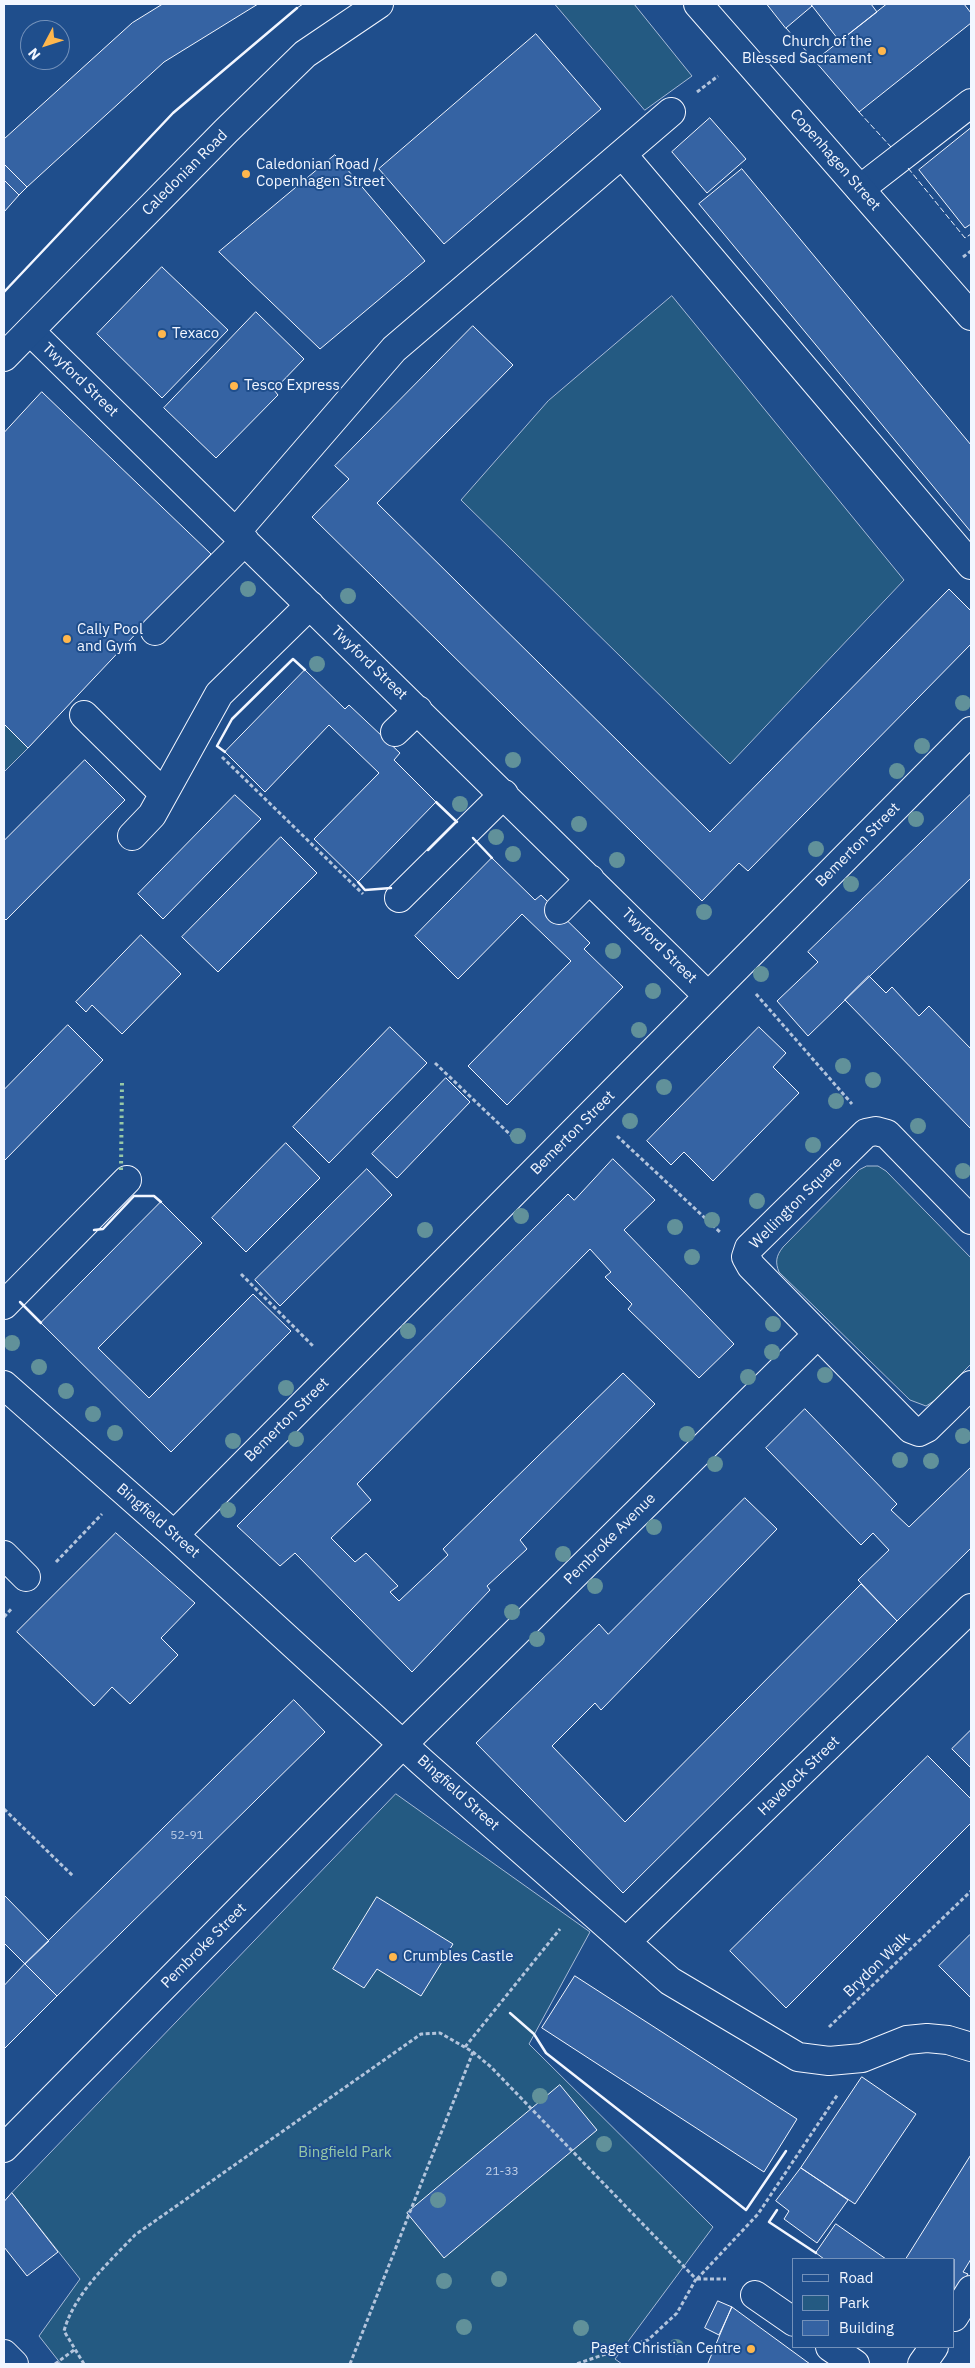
<!DOCTYPE html>
<html>
<head>
<meta charset="utf-8">
<style>
	body { margin:0 }
	#map { position:relative; width:975px; height:2368px; overflow:hidden; background:#1f4e8c; font-family:"IBM Plex Sans",sans-serif }
	canvas { display:block }
	.frame { position:absolute; inset:0; border:5px solid #f2f6ff; pointer-events:none }
	.legend { position:absolute; left:792px; top:2258px; width:162px; height:90px; box-sizing:border-box; background:#1f4e8c; border:1px solid #7391ba; margin:0; padding:6px 9px; list-style:none; font-size:15px; color:#f2f6ff }
	.legend li { display:flex; align-items:center; gap:10px; height:25px }
	.legend b { width:25px; border:1px solid #7391ba }
	.north { position:absolute; left:20px; top:20px; width:50px; height:50px; box-sizing:border-box; background:#1f4e8c; border:1px solid #7391ba; border-radius:50%; rotate:230deg; font-size:14px; font-weight:700; line-height:20px; text-align:center; color:#f2f6ff }
	.north::after { content:''; display:block; margin:auto; width:18px; height:22px; background:#ffb74d; clip-path:polygon(50% 0,100% 100%,50% 72%,0 100%) }
</style>
</head>
<body>
<div id="map">
<canvas width="975" height="2368"></canvas>
<div class="frame"></div>
<ul class="legend">
<li><b style="height:6px;background:#1f4e8c"></b>Road</li>
<li><b style="height:14px;background:#245a82"></b>Park</li>
<li><b style="height:14px;background:#3563a3"></b>Building</li>
</ul>
<div class="north">N</div>
</div>
<script>
const ctx = document.querySelector('canvas').getContext('2d');
ctx.lineJoin = 'round';
function fillPath(path, color) { ctx.fillStyle = color; ctx.fill(path, 'evenodd'); }
function stroke(path, color, width, dash) { ctx.strokeStyle = color; ctx.lineWidth = width; ctx.lineCap = dash ? 'butt' : 'round'; ctx.setLineDash(dash || []); ctx.stroke(path); }
function write(font, color, halo, rows, align = 'center') {
  ctx.font = font + ' "IBM Plex Sans",sans-serif'; ctx.lineWidth = 4; ctx.setLineDash([]); ctx.textBaseline = 'middle'; ctx.strokeStyle = halo; ctx.fillStyle = color; for (const [text, x, y, turn = 0] of rows) {
    ctx.save(); ctx.translate(x, y); ctx.rotate((+turn || 0) * Math.PI / 180); ctx.textAlign = isNaN(turn) ? turn : align; if (halo) ctx.strokeText(text, 0, 0); ctx.fillText(text, 0, 0); ctx.restore();
  }
}
const green = new Path2D(`
	M555,4H634L692,76L645,110Z
	M672,296L904,580L730,764L461,500L548,401Z
	M4,724L28,748L4,772Z
	M867,1166H878L886,1171L971,1258V1364L934,1401L926,1406L910,1400L779,1272C775,1262 776,1256 783,1247L859,1170Z
	M396,1794L590,1932L529,2044L713,2227L615,2359L622,2364H61L39,2336L80,2279L12,2193Z`);
const building = new Path2D(`
	M163,4H258L164,62L27,187L4,164V139L132,23Z
	M767,4H811L812,6L786,28Z
	M811,4H871L877,12L840,41Z
	M887,4H964L971,13V23L859,112L815,61Z
	M536,34L601,109L444,244L379,169Z
	M710,118L746,159L707,193L672,152Z
	M971,128V224L965,228L919,170Z
	M335,155L425,261L320,349L219,252Z
	M4,164L27,187L19,195L4,180Z
	M742,169L971,445V532L699,204Z
	M4,180L19,195L4,212Z
	M162,267L228,330L162,398L97,334Z
	M256,312L304,359L274,390L278,395L216,458L164,408Z
	M473,326L513,365L377,503L710,832L949,589L971,611V644L748,871L739,863L702,901L312,517L349,479L335,466Z
	M42,392L211,554L28,748L4,724V433Z
	M305,670L345,709L349,705L400,753L394,760L436,802L358,882L314,839L379,773L329,725L265,792L225,752Z
	M85,760L125,800L6,920L4,918V841Z
	M971,794V878L808,1036L777,1001L818,962L808,952Z
	M235,795L261,819L163,919L138,894Z
	M281,837L317,873L218,972L182,937Z
	M492,858L535,900L541,895L590,943L584,949L623,987L507,1105L468,1066L571,961L522,914L458,979L415,936Z
	M141,935L181,974L122,1034L92,1005L86,1012L76,1002Z
	M869,976L886,993L892,987L919,1016L929,1006L971,1049V1129L845,1000Z
	M68,1025L103,1060L4,1161V1090Z
	M390,1027L427,1063L329,1163L293,1127Z
	M759,1027L786,1053L773,1067L799,1093L713,1181L684,1152L671,1165L647,1141Z
	M446,1078L470,1102L397,1178L372,1154Z
	M286,1143L320,1178L246,1252L212,1218Z
	M613,1159L655,1200L624,1230L734,1344L699,1378L628,1309L632,1304L605,1277L611,1272L590,1249L357,1484L371,1500L331,1538L355,1562L366,1553L398,1586L390,1592L399,1601L448,1555L443,1549L623,1373L655,1404L520,1540L527,1549L487,1586L490,1590L412,1672L295,1553L280,1566L237,1526L568,1194L574,1200Z
	M367,1169L392,1195L280,1306L255,1280Z
	M161,1202L202,1243L98,1348L149,1398L253,1294L291,1331L171,1452L41,1323Z
	M805,1409L897,1504L891,1510L909,1527L971,1467V1548L897,1621L858,1580L889,1550L873,1533L861,1545L766,1448Z
	M745,1498L777,1529L601,1710L595,1703L552,1746L625,1822L861,1584L897,1621L623,1893L476,1743L599,1624L608,1634Z
	M116,1533L195,1603L161,1638L178,1655L130,1704L112,1687L94,1706L17,1632Z
	M294,1700L325,1732L57,1996L25,1964Z
	M971,1730V1768L952,1749Z
	M928,1756L971,1799V1823L786,2008L730,1951Z
	M4,1895L49,1941L25,1964L4,1943Z
	M377,1897L453,1944L421,1996L377,1969L364,1988L333,1969Z
	M970,1935L971,1936V1998L939,1966Z
	M25,1964L57,1996L4,2049V1986Z
	M575,1976L797,2119L764,2172L542,2028Z
	M862,2077L916,2114L855,2204L801,2168Z
	M560,2085L597,2130L444,2258L407,2213Z
	M971,2155V2259L963,2272L968,2274L954,2296V2259H906Z
	M801,2168L848,2200L817,2243L784,2219L789,2211L776,2201Z
	M12,2193L58,2252L27,2276L4,2247V2202Z
	M836,2224L886,2259H824L816,2253Z
	M718,2301L732,2307L719,2335L705,2328Z
	M732,2307L810,2364H708Z`);
const path = new Path2D(`
	M697,92L718,76
	M963,257L971,251
	M222,757L363,894
	M756,994L852,1104
	M435,1063L518,1142
	M617,1136L720,1232
	M241,1274L313,1346
	M56,1562L102,1514
	M4,1617L12,1608
	M4,1809L73,1876
	M829,2027L971,1891
	M465,2047L560,1929
	M697,2279L758,2214L838,2094
	M697,2279H726
	M55,2364L74,2350
	M84,2364L64,2331C74,2294 109,2262 135,2235L421,2034L440,2033L473,2052L491,2067L696,2279L677,2313L648,2340L576,2364
	M350,2364L473,2052`);
const minor = new Path2D(`
	M622,154L971,565
	M860,189L971,103
	M30,331L708,996
	M236,532L394,349L671,112
	M155,631L245,541
	M84,715L163,793
	M395,732L418,710
	M132,836L152,815L219,694L310,605
	M399,898L504,794
	M559,910L590,879
	M971,1220L887,1134L876,1131L866,1133L749,1248L746,1257L751,1266L911,1429L919,1432L927,1428L971,1385
	M4,1305L127,1180
	M4,1385L174,1535L422,1762L670,1981L798,2057L829,2061L862,2058L907,2040L927,2038L948,2040L971,2047
	M174,1535L971,731
	M4,1555L26,1577
	M626,1942L971,1608
	M4,2148L403,1744L818,1334
	M755,2295L794,2322
	M954,2317L971,2290
	M830,2347L855,2364
	M4,2354L14,2364
	M922,2364L934,2347`);
const major = new Path2D(`
	M698,4L971,316
	M4,357L226,131L305,54L379,4`);
const hedge = new Path2D(`
	M121,1170L122,1083`);
const fence = new Path2D(`
	M297,8L303,4
	M786,28L815,61
	M859,112L891,147
	M908,168L965,238L971,234`);
const wall = new Path2D(`
	M4,292L173,113L297,8
	M225,752L217,746L232,719L293,659L305,670
	M436,802L457,822
	M473,838L492,858
	M428,850L456,822
	M358,882L365,890L391,888
	M94,1230L103,1229L134,1196H154L161,1202
	M20,1302L41,1323
	M510,2013L534,2034L546,2053L746,2210L786,2151
	M777,2210L769,2222L816,2253`);
const trees = [
	[248,589],
	[348,596],
	[317,664],
	[963,703],
	[922,746],
	[513,760],
	[897,771],
	[460,804],
	[916,819],
	[579,824],
	[496,837],
	[816,849],
	[513,854],
	[617,860],
	[851,884],
	[704,912],
	[613,951],
	[761,974],
	[653,991],
	[639,1030],
	[843,1066],
	[873,1080],
	[664,1087],
	[836,1101],
	[630,1121],
	[918,1126],
	[518,1136],
	[813,1145],
	[963,1171],
	[757,1201],
	[521,1216],
	[712,1220],
	[675,1227],
	[425,1230],
	[692,1257],
	[773,1324],
	[408,1331],
	[12,1343],
	[772,1352],
	[39,1367],
	[825,1375],
	[748,1377],
	[286,1388],
	[66,1391],
	[93,1414],
	[115,1433],
	[687,1434],
	[963,1436],
	[296,1439],
	[233,1441],
	[900,1460],
	[931,1461],
	[715,1464],
	[228,1510],
	[654,1527],
	[563,1554],
	[595,1586],
	[512,1612],
	[537,1639],
	[540,2096],
	[604,2144],
	[438,2200],
	[499,2279],
	[444,2281],
	[464,2327],
	[581,2328],
	[676,2347]
];
const markers = [
	[882,51,5,"#ffb74d"],
	[246,174,5,"#ffb74d"],
	[162,334,5,"#ffb74d"],
	[234,386,5,"#ffb74d"],
	[67,639,5,"#ffb74d"],
	[393,1957,5,"#ffb74d"],
	[751,2349,5,"#ffb74d"]
];
const numberNames = [
	["52-91",187,1836],
	["21-33",502,2172]
];
const poiNames = [
	["Church of the",872,42,"right"],
	["Blessed Sacrament",872,59,"right"],
	["Caledonian Road /",256,165],
	["Copenhagen Street",256,182],
	["Texaco",172,334],
	["Tesco Express",244,386],
	["Cally Pool",77,630],
	["and Gym",77,647],
	["Crumbles Castle",403,1957],
	["Paget Christian Centre",741,2349,"right"]
];
const streetNames = [
	["Copenhagen Street",835,160,49],
	["Caledonian Road",185,173,-45],
	["Twyford Street",80,380,44],
	["Twyford Street",369,663,44],
	["Bemerton Street",858,845,-45],
	["Twyford Street",659,946,45],
	["Bemerton Street",573,1133,-45],
	["Wellington Square",796,1203,-45],
	["Bemerton Street",287,1420,-45],
	["Bingfield Street",158,1521,41],
	["Pembroke Avenue",610,1539,-45],
	["Havelock Street",799,1776,-44],
	["Bingfield Street",458,1793,42],
	["Pembroke Street",204,1946,-45],
	["Brydon Walk",877,1965,-44]
];
const parkNames = [
	["Bingfield Park",345,2153]
];
fillPath(green, '#245a82');
stroke(green, '#a8bbd7', 1);
fillPath(building, '#3563a3');
stroke(building, '#f2f6ff', 1);
stroke(minor, '#f2f6ff', 30);
stroke(major, '#f2f6ff', 30);
stroke(path, '#b3c4dc', 3, [4, 2.5]);
stroke(minor, '#1f4e8c', 28);
stroke(major, '#1f4e8c', 28);
stroke(hedge, '#97c8a6', 4, [2.5, 4]);
stroke(fence, '#f2f6ff', 1, [6, 2.5]);
stroke(wall, '#f2f6ff', 2.5);
ctx.fillStyle = '#61919a';
for (const [x, y] of trees) { ctx.beginPath(); ctx.arc(x, y, 8, 0, 2 * Math.PI); ctx.fill(); }
for (const [x, y, r, color] of markers) { const dot = new Path2D(); dot.arc(x, y, r, 0, 2 * Math.PI); ctx.fillStyle = color; ctx.fill(dot); stroke(dot, '#1f4e8c', 2); }
write('12px', '#c3d1e8', null, numberNames);
write('15px', '#f2f6ff', '#1f4e8c', poiNames, 'left');
write('15px', '#f2f6ff', '#1f4e8c', streetNames);
write('15px', '#97c8a6', '#1f4e8c', parkNames);
</script>
</body>
</html>
